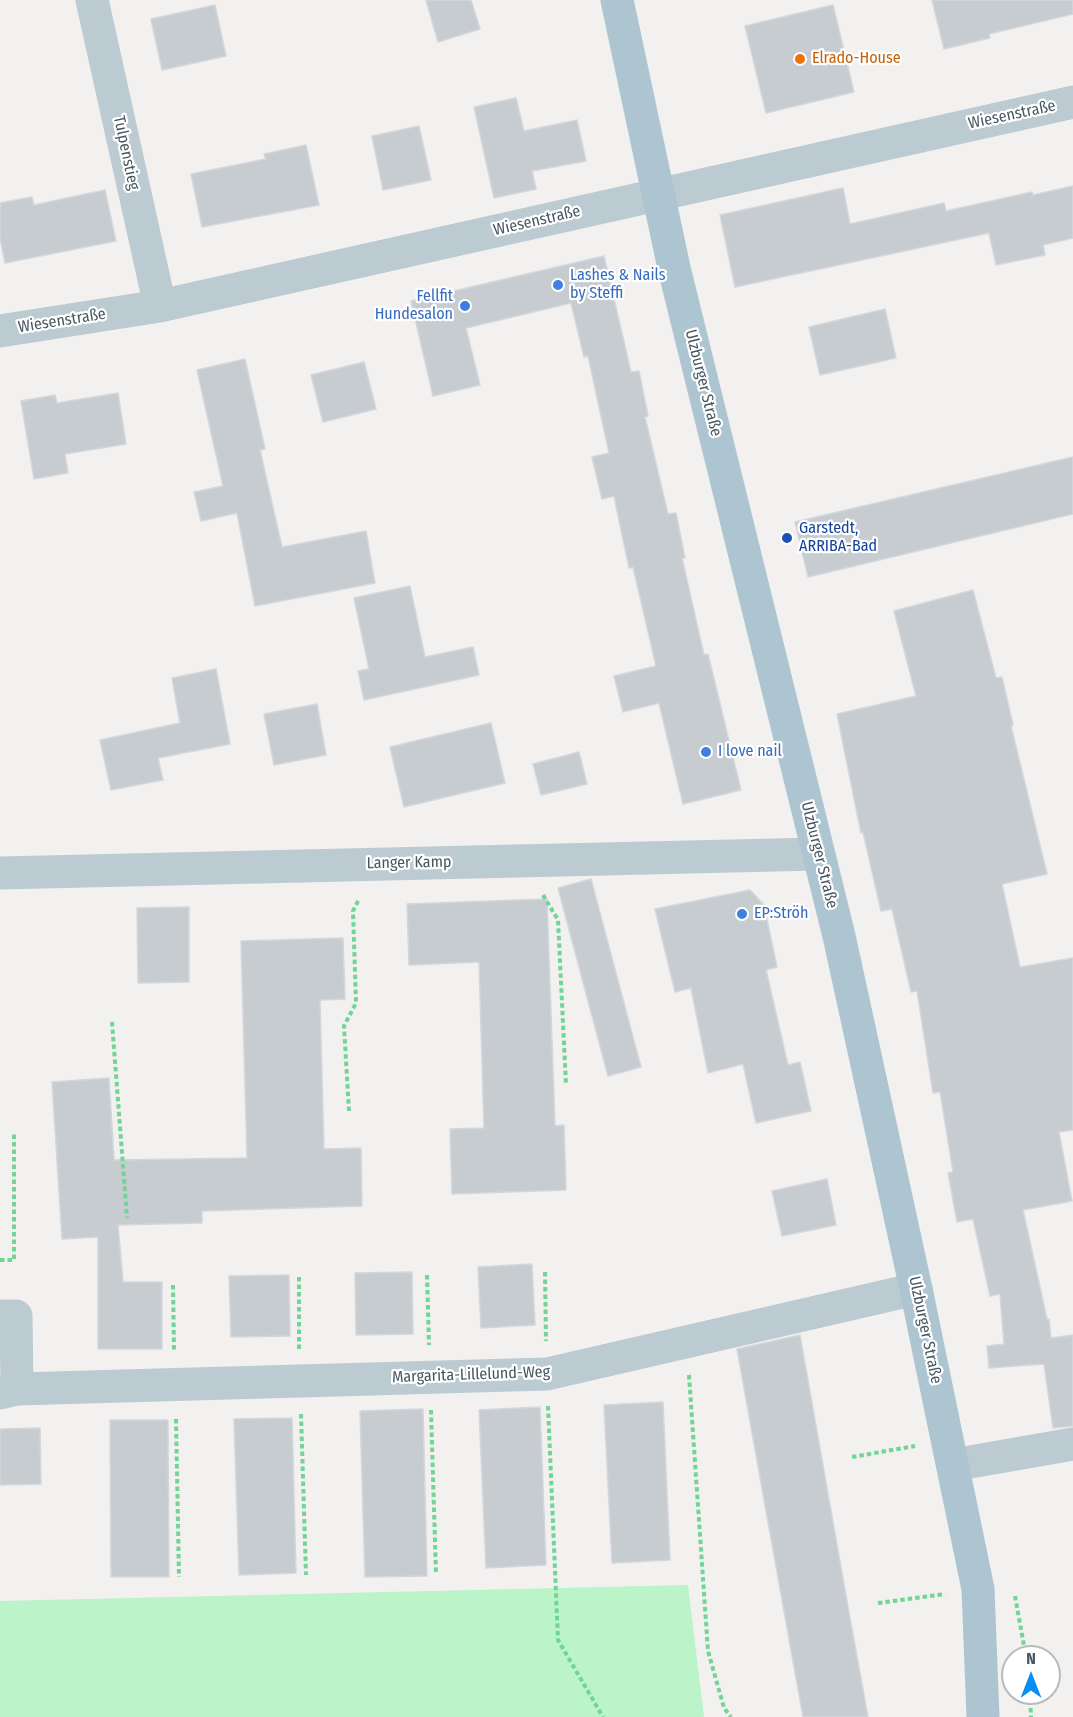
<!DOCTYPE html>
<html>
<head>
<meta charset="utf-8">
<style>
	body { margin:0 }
	#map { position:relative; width:1073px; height:1717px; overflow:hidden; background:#f3f0f0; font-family:"Fira Sans Condensed",sans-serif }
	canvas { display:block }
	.north { position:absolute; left:1001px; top:1645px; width:60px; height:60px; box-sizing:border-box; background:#fff; border:2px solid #b5bcbf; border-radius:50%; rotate:0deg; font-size:16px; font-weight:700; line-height:24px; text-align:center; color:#465760 }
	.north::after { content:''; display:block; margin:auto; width:21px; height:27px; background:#088ff4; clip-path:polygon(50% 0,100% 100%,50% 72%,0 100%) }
</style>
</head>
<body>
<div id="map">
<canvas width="1073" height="1717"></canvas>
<div class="north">N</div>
</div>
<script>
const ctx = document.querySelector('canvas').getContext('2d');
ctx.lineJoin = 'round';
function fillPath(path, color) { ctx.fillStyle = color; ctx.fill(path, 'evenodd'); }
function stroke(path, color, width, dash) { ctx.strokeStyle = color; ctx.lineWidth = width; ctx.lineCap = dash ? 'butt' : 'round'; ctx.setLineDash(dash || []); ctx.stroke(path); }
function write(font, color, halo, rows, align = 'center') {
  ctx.font = font + ' "Fira Sans Condensed",sans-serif'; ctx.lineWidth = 4.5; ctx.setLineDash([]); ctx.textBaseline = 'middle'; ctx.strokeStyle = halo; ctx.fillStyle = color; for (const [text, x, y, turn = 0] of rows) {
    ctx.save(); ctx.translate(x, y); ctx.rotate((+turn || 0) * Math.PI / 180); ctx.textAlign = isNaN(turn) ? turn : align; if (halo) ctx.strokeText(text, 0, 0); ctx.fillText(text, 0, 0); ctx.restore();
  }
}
const green = new Path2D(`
	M688,1585L704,1717H0V1601Z`);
const building = new Path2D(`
	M426,0H471L480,29L438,42Z
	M932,0H1073V14L989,34L990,38L944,49Z
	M215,5L226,56L162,70L151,19Z
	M833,5L854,92L766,113L745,26Z
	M516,98L524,131L577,120L586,161L532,171L536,189L494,198L474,107Z
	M419,126L431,180L383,190L372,136Z
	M306,145L319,205L202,227L191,174L266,159L264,154Z
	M1073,186V238L1043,245L1045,255L996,265L989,233L735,287L720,215L843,188L850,224L944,203L946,211L1032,192L1033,195Z
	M105,190L116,241L5,263L0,238V203L32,197L34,205Z
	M604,256L631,372L639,371L648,416L645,417L668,514L676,513L685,558H682L704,655L708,654L741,790L683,804L659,703L623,712L614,676L656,666L633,567L629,568L614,496L602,499L592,457L609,453L588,356L584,357L571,303L466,328L480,385L433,396L411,301Z
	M885,309L896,358L820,375L809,327Z
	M245,359L265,449L260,450L282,547L366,531L375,583L255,606L237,513L201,521L194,492L223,486L197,370Z
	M364,362L376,409L323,422L311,375Z
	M118,393L126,444L65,454L68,473L34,479L21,401L55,395L57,403Z
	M1073,457V514L808,577L795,522Z
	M410,586L425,657L473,647L479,675L364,700L358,671L369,669L354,598Z
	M973,590L996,678L1002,677L1013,725L1011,726L1047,874L1002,884L1020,967L1073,958V1130L1059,1132L1072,1201L1023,1210L1047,1319H1049L1051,1338L1073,1335V1426L1053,1428L1044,1364L989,1368L987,1346L1004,1344L1000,1294L990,1296L973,1219L957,1222L948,1173L953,1172L940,1092L933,1093L917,991L911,992L892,909L881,911L863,832L861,833L837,714L916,696L894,611Z
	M216,669L230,744L158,758L163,780L111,790L100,740L180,723L172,678Z
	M317,704L326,755L274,765L264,714Z
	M491,723L505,783L404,807L390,747Z
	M579,752L587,784L541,795L533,764Z
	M591,879L641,1067L608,1076L558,888Z
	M750,890L764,905L777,967L766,970L788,1065L800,1062L811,1111L756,1123L743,1064L708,1073L691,988L675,992L655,909Z
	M547,899L555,1126L564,1125L566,1190L452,1194L450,1129L484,1128L479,962L409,965L407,904Z
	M189,907V982L138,983L137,908Z
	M343,938L345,999L320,1000L324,1149L361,1148L362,1206L202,1211V1223L118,1225L123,1282H162V1349H98V1237L62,1239L52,1082L109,1078L114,1160L247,1158L241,941Z
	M827,1179L836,1225L782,1236L772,1191Z
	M532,1264L535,1325L481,1328L478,1267Z
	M412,1272L413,1334L356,1335L355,1273Z
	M289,1275L290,1336L231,1337L229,1276Z
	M800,1335L848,1607L868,1717H803L737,1349Z
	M663,1402L670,1560L612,1563L604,1405Z
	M540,1407L546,1565L486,1568L479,1410Z
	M423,1409L427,1576L365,1577L360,1411Z
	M292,1418L296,1573L239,1575L234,1419Z
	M110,1420H168L169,1577H111Z
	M40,1428L41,1484L0,1485V1429Z`);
const path = new Path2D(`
	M543,895L558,920L566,1085
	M112,1022L127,1218
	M349,1111L344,1026L356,1003L353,911L359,899
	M0,1260H14V1133
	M545,1272L546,1341
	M427,1275L429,1345
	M299,1277V1349
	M173,1285L174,1351
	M689,1375L708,1651L724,1708L731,1717
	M548,1406L558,1640L603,1717
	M431,1410L436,1574
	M301,1414L306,1575
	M176,1419L179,1577
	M852,1457L915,1446
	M1015,1596L1026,1657
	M878,1603L945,1594
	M1030,1693L1031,1717`);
const minor = new Path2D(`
	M92,0L160,306
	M0,331L160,306L1073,102
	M0,873L818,854
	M0,1316H16L17,1389
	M0,1393L17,1389L547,1374L916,1289
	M953,1465L1073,1444`);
const major = new Path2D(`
	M617,0L674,268L839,936L916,1289L978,1589L983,1717`);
const markers = [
	[800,59,6,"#e8710a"],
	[558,285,6,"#3f7fe0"],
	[465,306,6,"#3f7fe0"],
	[787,538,6,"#1a4fb4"],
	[706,752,6,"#3f7fe0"],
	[742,914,6,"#3f7fe0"]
];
const foodNames = [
	["Elrado-House",812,59]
];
const streetNames = [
	["Wiesenstraße",1012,115,-12],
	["Tulpenstieg",126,153,78],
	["Wiesenstraße",537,221,-13],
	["Wiesenstraße",62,321,-9],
	["Ulzburger Straße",703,383,76],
	["Ulzburger Straße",819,855,76],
	["Langer Kamp",409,863,-1],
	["Ulzburger Straße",925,1330,78],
	["Margarita-Lillelund-Weg",471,1375,-2]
];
const shopNames = [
	["Lashes & Nails",570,276],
	["by Steffi",570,294],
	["Fellfit",453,297,"right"],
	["Hundesalon",453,315,"right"],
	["I love nail",718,752],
	["EP:Ströh",754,914]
];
const transitNames = [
	["Garstedt,",799,529],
	["ARRIBA-Bad",799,547]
];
fillPath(green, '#bbf4c9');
fillPath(building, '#c7ccd0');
stroke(building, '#d3d7dc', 1.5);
stroke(path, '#70d596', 4, [4.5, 3]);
stroke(minor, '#bccad1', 33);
stroke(major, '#adc4d1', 33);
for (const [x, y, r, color] of markers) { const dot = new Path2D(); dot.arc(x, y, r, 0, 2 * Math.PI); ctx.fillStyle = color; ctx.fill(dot); stroke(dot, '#fff', 2); }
write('16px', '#c56008', '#fff', foodNames, 'left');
write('16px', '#465760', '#fff', streetNames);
write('16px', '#366cbe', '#fff', shopNames, 'left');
write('16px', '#164399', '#fff', transitNames, 'left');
</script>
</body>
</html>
